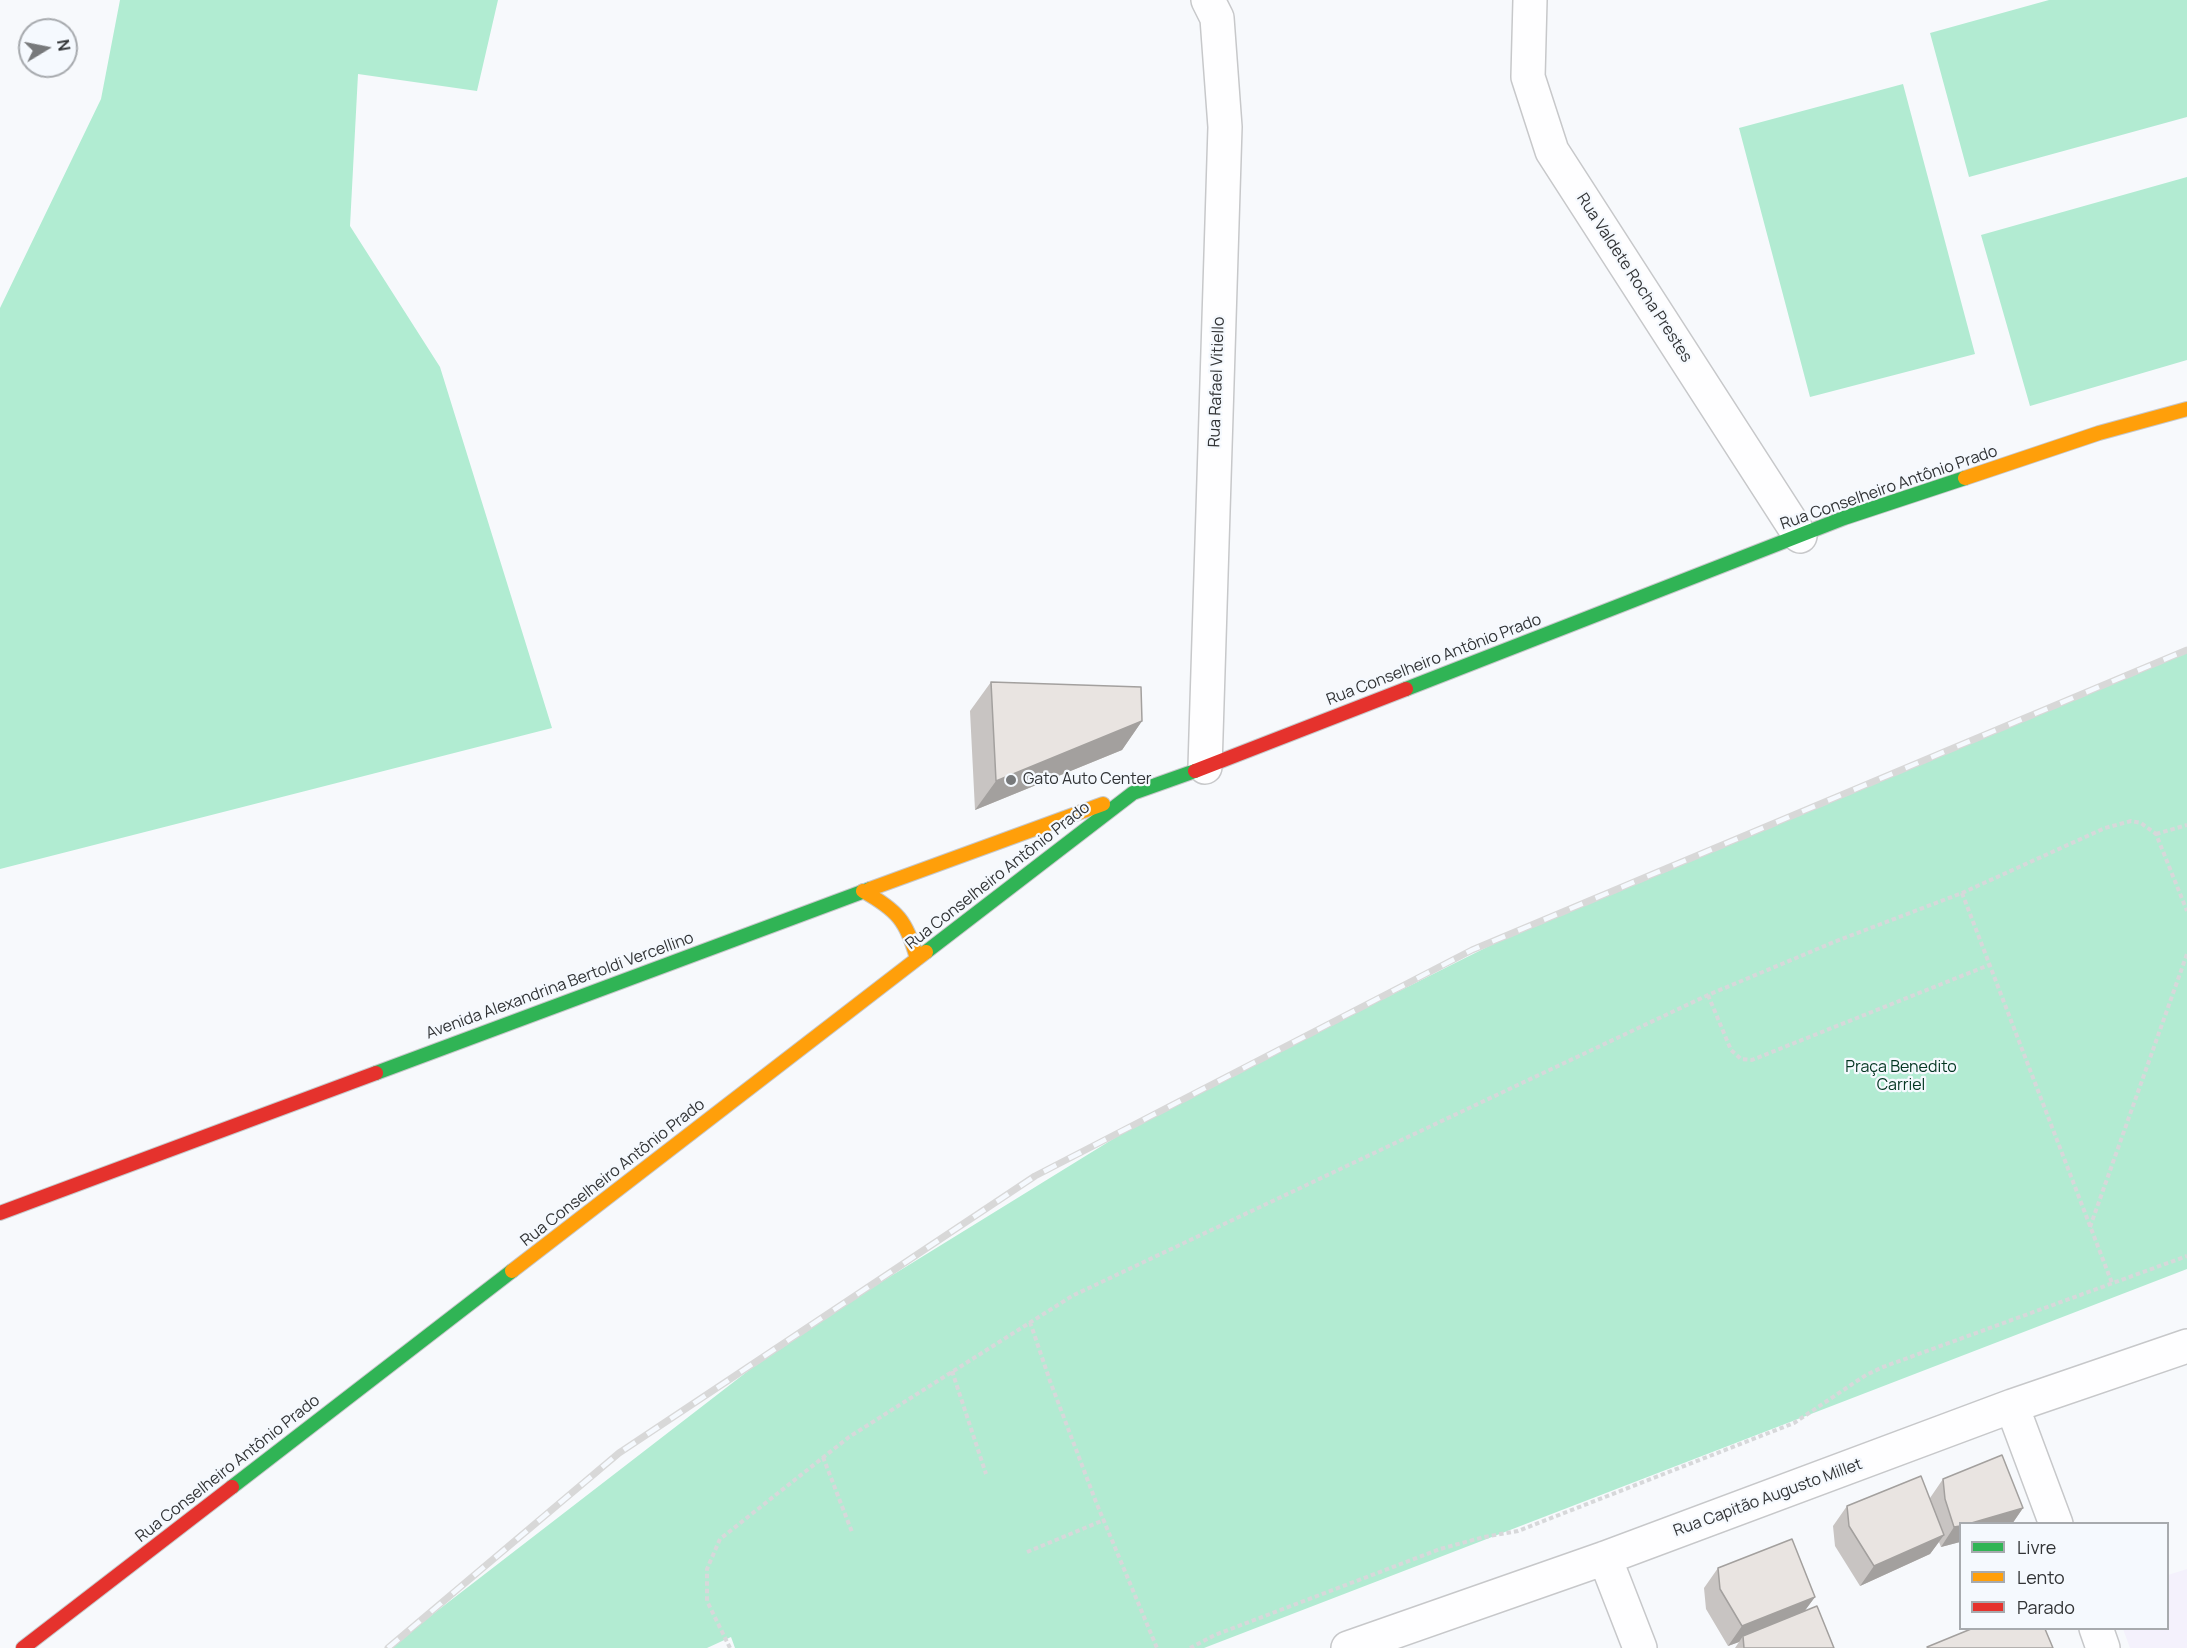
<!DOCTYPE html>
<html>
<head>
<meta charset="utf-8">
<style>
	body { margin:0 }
	#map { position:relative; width:2187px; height:1648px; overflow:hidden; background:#f7f9fc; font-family:Manrope,sans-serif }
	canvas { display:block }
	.legend { position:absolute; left:1959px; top:1522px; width:210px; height:108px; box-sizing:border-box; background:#f5f9fe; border:2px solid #a7aaae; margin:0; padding:8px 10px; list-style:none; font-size:18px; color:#323436 }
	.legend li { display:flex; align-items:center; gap:12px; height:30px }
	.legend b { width:30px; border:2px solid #a7aaae }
	.north { position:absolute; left:18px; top:18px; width:60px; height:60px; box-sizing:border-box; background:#f5f9fe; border:2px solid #a7aaae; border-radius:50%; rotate:80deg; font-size:16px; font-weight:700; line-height:24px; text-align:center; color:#323436 }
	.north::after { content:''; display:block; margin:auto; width:21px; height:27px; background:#77797b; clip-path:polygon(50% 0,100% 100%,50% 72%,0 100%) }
</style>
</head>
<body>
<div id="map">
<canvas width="2187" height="1648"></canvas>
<ul class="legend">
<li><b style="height:8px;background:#30b455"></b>Livre</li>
<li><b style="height:8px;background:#ff9f0a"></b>Lento</li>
<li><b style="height:8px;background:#e5322d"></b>Parado</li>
</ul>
<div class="north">N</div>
</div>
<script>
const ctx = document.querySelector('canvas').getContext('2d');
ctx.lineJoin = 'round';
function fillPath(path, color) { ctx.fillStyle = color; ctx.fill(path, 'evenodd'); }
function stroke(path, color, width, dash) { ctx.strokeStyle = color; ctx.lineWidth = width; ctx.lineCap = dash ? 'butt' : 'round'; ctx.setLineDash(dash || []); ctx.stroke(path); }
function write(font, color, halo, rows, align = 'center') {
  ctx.font = font + ' Manrope,sans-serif'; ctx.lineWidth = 4.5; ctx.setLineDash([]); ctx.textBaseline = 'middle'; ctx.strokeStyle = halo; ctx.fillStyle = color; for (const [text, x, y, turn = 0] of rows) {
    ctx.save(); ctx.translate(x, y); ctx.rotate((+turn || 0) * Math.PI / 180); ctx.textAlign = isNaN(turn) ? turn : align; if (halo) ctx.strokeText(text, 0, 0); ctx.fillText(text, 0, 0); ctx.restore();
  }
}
const education = new Path2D(`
	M2187,1569V1648H2130L2123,1629L2168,1628V1575Z`);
const green = new Path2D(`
	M2049,0H2187V117L1969,177L1930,33Z
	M1903,84L1975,354L1810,397L1739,128Z
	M2187,177V360L2030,406L1981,235Z
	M2187,650V1269L1204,1648H735L731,1637L707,1648H389L792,1337L1152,1115L1529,926Z`);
const forest = new Path2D(`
	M120,0H498L477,91L358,74L350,226L440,367L552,728L0,869V308L101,99Z`);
const path = new Path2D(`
	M2156,834L2187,825
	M1962,893L2112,1283
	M1708,995L1731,1050L1741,1059L1752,1060L1989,965
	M2090,1227L2187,954
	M1030,1322L1050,1381L1096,1502L1157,1648
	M952,1371L986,1474
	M823,1457L852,1532
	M1027,1552L1104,1520
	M730,1648L707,1601V1569L720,1539L849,1437L1072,1296L1708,995L1834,942L1962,893L2105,828L2131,821L2141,823L2156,834L2187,911
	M1190,1648L1215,1635L1440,1549L1484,1537L1518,1531L1794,1423L1866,1375L1883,1367L2187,1256`);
const street = new Path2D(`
	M1530,0L1528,77L1552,151L1800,536
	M1205,767L1225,127L1217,18L1208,0
	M2012,1406L2056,1524
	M1605,1558L1640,1648
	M2096,1628L2103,1648
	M1348,1648L1605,1558L2012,1406L2187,1346`);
const fast = new Path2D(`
	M1406,689L1844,518L1965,478
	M926,952L1133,793L1195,771
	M376,1073L870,889
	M232,1487L512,1271`);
const slow = new Path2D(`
	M1965,478L2099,433L2187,409
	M870,889L1103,804
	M863,891C897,910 907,921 917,959
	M512,1271L926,952`);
const jam = new Path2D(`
	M1195,771L1406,689
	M0,1213L376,1073
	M23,1648L232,1487`);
const rail = new Path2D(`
	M388,1648L619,1453L1035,1176L1472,950L2187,650`);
const wall = new Path2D(`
	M991,682L1142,721L1122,750L975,810L970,711Z
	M1943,1479L2023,1508L2012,1524H1960V1542L1941,1547L1939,1542L1930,1554L1860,1586L1835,1546L1833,1526L1847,1506L1930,1498Z
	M1718,1568L1815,1597L1804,1611L1834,1648H1735L1739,1642L1728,1646L1706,1609L1704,1588Z`);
const shadedWall = new Path2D(`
	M1142,721L1122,750L975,810L996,781Z
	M2023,1508L2012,1524H1968Z
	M1960,1526V1542L1941,1547L1954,1527Z
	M1944,1535L1930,1554L1860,1586L1874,1566Z
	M1815,1597L1801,1616L1743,1636L1739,1642L1728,1646L1742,1626Z`);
const building = new Path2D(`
	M991,682L1141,687L1142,721L996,781Z
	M2002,1455L2023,1508L1968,1524H1960V1526L1954,1527L1945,1499L1943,1479Z
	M1921,1476L1944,1535L1874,1566L1849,1526L1847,1506Z
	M1792,1539L1815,1597L1742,1626L1720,1589L1718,1568Z
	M1817,1606L1834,1648H1744L1743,1636Z
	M1971,1629H2045L2053,1648H1928L1927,1647Z`);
const markers = [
	[1011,780,6,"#77797b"]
];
const streetNames = [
	["Rua Valdete Rocha Prestes",1634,278,57],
	["Rua Rafael Vitiello",1217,382,-88],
	["Rua Conselheiro Antônio Prado",1889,488,-19],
	["Rua Conselheiro Antônio Prado",1434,660,-21],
	["Rua Conselheiro Antônio Prado",998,876,-38],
	["Avenida Alexandrina Bertoldi Vercellino",560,986,-20],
	["Rua Conselheiro Antônio Prado",613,1173,-38],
	["Rua Conselheiro Antônio Prado",228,1469,-38],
	["Rua Capitão Augusto Millet",1768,1498,-20]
];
const poiNames = [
	["Gato Auto Center",1023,780]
];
const parkNames = [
	["Praça Benedito",1901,1068],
	["Carriel",1901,1086]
];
fillPath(education, '#f4f1fc');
fillPath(green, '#b2ebd2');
fillPath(forest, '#b1ecd2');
stroke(street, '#c7c8ca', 36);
stroke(fast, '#c7c8ca', 16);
stroke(slow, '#c7c8ca', 16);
stroke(jam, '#c7c8ca', 16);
stroke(path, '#d7d8da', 4, [4.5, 3]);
stroke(street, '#fefeff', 33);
stroke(fast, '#30b455', 14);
stroke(slow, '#ff9f0a', 14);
stroke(jam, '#e5322d', 14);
stroke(rail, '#d8d8d8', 7);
stroke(rail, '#f5f9fe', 4.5, [14]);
fillPath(wall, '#c8c4c2');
fillPath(shadedWall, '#a3a09e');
fillPath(building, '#e9e4e1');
stroke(building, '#a3a09e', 1.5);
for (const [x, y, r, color] of markers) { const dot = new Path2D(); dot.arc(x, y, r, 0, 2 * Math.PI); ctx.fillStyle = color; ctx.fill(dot); stroke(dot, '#f5f9fe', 2); }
write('16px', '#323436', '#f5f9fe', streetNames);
write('16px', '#323436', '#f5f9fe', poiNames, 'left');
write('16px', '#033521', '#f5f9fe', parkNames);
</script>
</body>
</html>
